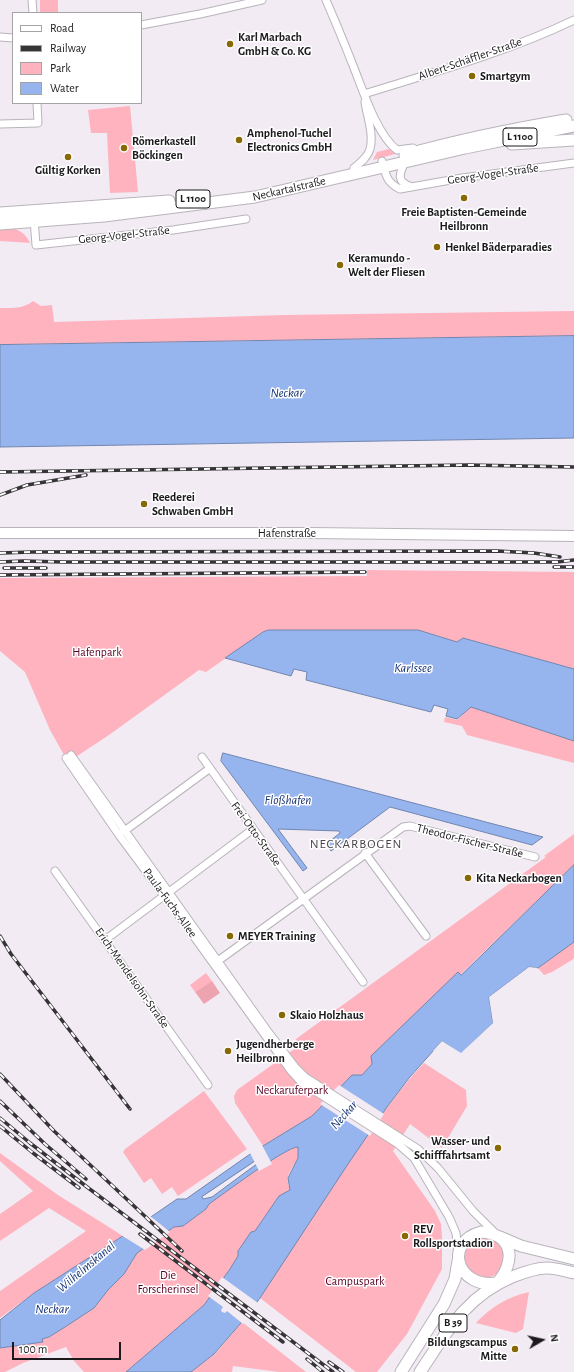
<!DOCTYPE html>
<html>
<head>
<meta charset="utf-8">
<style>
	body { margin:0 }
	#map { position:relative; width:574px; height:1372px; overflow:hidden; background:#f2ebf4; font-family:"Alegreya Sans",sans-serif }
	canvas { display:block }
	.legend { position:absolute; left:12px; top:12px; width:130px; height:92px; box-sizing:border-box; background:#fff; border:1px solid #a4a3a5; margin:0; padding:5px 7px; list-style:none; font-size:12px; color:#1c1a1d }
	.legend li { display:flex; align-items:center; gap:8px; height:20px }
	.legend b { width:20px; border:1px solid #a4a3a5 }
	.north { position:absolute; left:522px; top:1320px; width:40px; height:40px; -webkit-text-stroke:3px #fff; paint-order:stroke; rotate:81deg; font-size:11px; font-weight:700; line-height:16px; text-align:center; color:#1c1a1d }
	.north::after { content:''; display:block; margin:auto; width:14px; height:18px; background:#1c1a1d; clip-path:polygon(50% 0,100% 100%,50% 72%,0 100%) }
	.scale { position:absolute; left:12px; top:1342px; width:109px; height:18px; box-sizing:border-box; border:2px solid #1c1a1d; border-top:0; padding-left:5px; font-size:12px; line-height:14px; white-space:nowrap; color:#1c1a1d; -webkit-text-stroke:3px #fff; paint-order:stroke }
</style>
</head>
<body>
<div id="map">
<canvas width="574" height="1372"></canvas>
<ul class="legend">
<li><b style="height:5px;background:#fff"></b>Road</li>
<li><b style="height:5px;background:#373438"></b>Railway</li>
<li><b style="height:11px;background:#feb3bf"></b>Park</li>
<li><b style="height:11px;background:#96b4ed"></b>Water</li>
</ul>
<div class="north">N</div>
<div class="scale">100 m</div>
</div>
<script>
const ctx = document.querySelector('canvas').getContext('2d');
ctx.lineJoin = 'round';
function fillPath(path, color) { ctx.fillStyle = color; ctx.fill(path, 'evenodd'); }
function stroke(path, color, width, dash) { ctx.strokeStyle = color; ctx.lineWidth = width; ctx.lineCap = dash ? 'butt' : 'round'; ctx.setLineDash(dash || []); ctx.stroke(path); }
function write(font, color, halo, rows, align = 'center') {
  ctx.font = font + ' "Alegreya Sans",sans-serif'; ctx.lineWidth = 3; ctx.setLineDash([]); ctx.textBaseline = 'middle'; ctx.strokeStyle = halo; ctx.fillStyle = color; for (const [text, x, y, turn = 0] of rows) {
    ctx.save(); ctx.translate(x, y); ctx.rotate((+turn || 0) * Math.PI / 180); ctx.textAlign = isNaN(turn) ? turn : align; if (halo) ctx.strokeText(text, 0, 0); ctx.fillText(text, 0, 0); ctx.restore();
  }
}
const green = new Path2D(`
	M40,0H58V13H40Z
	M130,106L138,192L110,193L107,133H91L88,110Z
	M389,149L395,154L373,160L377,152Z
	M8,226C18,230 25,232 30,243L0,241V227Z
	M33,301L41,306L52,305L54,322L285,315L574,311V336L0,345V308C12,308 23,309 33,301Z
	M367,570L574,572V669L463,638L457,642L418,630H269L263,632L206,672L199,670L109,735L68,762L50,730L25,672L0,651V578L367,576Z
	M471,707L574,741V763L467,735L462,726L444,722L445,717L457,720Z
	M574,834V865L460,975L458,973L371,1056L372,1064L362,1075H352L312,1116L263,1146L235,1103L234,1096L237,1090L297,1047L296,1039L546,857L544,856Z
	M574,942V958L572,960L552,972L544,975L538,968Z
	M206,973L212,981L195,992L190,985Z
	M424,1063L466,1090L467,1106L442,1148L410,1124L393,1151L435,1211L441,1224L442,1238V1269L407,1334L377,1372H356L260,1298C294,1245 328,1192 364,1140C383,1113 401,1087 424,1063Z
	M204,1091L247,1149L178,1196L172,1187L162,1194L151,1178L144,1183L123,1152L125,1149Z
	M296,1147H298C302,1159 291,1166 288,1177C287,1181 289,1186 290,1190L279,1196L255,1231L251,1232L238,1251V1256L230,1269L204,1305L126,1372H84L74,1361L66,1347L23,1363L5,1372H0V1348L42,1342V1339L49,1337L65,1327L94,1308L108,1290L124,1274L137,1253L174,1227L183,1226L206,1209L208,1204L261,1167L288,1150Z
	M0,1153L58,1195L123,1236L118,1239L34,1293L0,1318V1291L86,1231L49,1208L0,1241V1214L33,1191L0,1161Z
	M464 1258a20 20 0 1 1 40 0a20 20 0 1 1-40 0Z
	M529,1292L523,1329L516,1333L476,1323C491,1307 507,1297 529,1292Z
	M242,1322L306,1372H279L233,1366L232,1372H191L215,1354Z`);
const forest = new Path2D(`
	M212,981L220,993L204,1004L195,992Z`);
const water = new Path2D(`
	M574,336V438L0,447V345Z
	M269,630H418L457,642L463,638L574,669V741L471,707L457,719L446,716L448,709L434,705L431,712L306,680L307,672L294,669L291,676L225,658L263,632Z
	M223,753L543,837L532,845L390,807L331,851L326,844L340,833L339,831L278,829L307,868L303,871L221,761Z
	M574,865V942L538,968L529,967L489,997L493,1023L461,1054L442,1041L409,1078L387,1107L348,1164L260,1298L247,1316L214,1354L191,1372H126L204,1305L230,1269L238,1256V1251L251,1232L255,1231L279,1196L290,1190L288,1178L298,1158V1147C287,1146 222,1195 209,1204L206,1209L183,1226L174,1227L137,1253L124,1274L108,1290L94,1308L65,1327L49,1337L42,1339L43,1342L0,1348V1320L34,1293L118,1239L123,1236L177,1199H186L253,1152L312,1116L352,1075H362L372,1064L371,1056L458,972L461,975ZM257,1160L258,1163L212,1197L203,1199L202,1197Z`);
const pier = new Path2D(`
	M529,967L538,968L535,970L530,969L491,998L495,1024L462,1055H460L443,1044L435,1053L433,1051L442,1041L461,1053L493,1023L489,997Z
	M339,1085L384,1114L370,1136L320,1104Z
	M262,1145L272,1164L259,1171L250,1153Z
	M149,1215L170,1232L145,1250L121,1235Z
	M222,1277L258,1303L243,1324L227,1311L225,1313L222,1312L221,1310L223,1307L208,1296Z`);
const street = new Path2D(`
	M32,0L33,13
	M326,0C335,21 344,42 352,63C362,87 376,134 397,150L413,148
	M141,25L200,14L262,0
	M0,37L13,38
	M364,94C435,72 507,52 574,20
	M0,124L38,123L37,103
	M382,161C386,175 386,182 400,189L462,178L574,163
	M405,162C399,174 396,182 412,187
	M354,168C360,163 368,157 370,149C374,135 367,116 365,102
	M34,219L36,245L173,230L246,219
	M71,755L269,1033L295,1067L305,1077L418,1149L438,1168L473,1211L497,1235
	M202,757L363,982
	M66,758L119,835L174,909L291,1071L301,1082L398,1144L414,1158L449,1217L456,1233L458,1252
	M123,832L209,769
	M365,853L426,936
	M55,871L208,1085
	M105,940L253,829
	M215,963L403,827L410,826L535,857`);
const secondary = new Path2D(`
	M0,533H310L574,536`);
const primary = new Path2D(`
	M512,144L574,140
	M405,155C459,140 512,129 566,120
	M0,213L169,201
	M0,224L104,216L255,197L465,148L574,126
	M481,1232C514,1234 516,1262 497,1283C458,1289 442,1243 481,1232Z
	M500,1237L521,1246L574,1259
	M401,1372L444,1304L455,1279L458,1261
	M420,1372C447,1332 465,1297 512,1277C522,1273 535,1268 547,1268C556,1268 565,1271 574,1273`);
const rail = new Path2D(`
	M0,472L468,465L574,467
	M0,495L27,485L86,475
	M0,553L32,552L497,551L534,553L560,557
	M0,562L23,561L63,562H557L574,560
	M554,567H574
	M4,568H46
	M0,575L365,572
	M0,936L11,954L130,1109
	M0,1074L54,1131L182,1251
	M0,1101L45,1144L86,1179
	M0,1118L30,1143L87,1187L333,1372
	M0,1126L33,1153L79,1188
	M140,1234L283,1342
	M307,1359L323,1372
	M329,1362L343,1372`);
const markers = [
	[230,44,4,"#876803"],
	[472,76,4,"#876803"],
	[239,140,4,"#876803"],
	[124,148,4,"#876803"],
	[68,157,4,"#876803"],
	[464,198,4,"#876803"],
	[437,247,4,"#876803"],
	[340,265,4,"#876803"],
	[144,504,4,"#876803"],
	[468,878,4,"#876803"],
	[230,936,4,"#876803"],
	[282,1015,4,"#876803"],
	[228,1051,4,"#876803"],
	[498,1148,4,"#876803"],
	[405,1236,4,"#876803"],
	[515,1349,4,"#876803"]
];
const shields = [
	[520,137,34],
	[193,199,34],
	[453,1323,28]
];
const shieldNames = [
	["L 1100",520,137],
	["L 1100",193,199],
	["B 39",453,1323]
];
const poiNames = [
	["Karl Marbach",238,37],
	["GmbH & Co. KG",238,51],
	["Smartgym",480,76],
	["Amphenol-Tuchel",247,133],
	["Electronics GmbH",247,147],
	["Römerkastell",132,141],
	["Böckingen",132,155],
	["Gültig Korken",68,170,"center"],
	["Freie Baptisten-Gemeinde",464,212,"center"],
	["Heilbronn",464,226,"center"],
	["Henkel Bäderparadies",445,247],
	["Keramundo -",348,258],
	["Welt der Fliesen",348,272],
	["Reederei",152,497],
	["Schwaben GmbH",152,511],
	["Kita Neckarbogen",476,878],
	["MEYER Training",238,936],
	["Skaio Holzhaus",290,1015],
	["Jugendherberge",236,1044],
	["Heilbronn",236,1058],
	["Wasser- und",490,1141,"right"],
	["Schifffahrtsamt",490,1155,"right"],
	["REV",413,1229],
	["Rollsportstadion",413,1243],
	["Bildungscampus",507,1342,"right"],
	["Mitte",507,1356,"right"]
];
const streetNames = [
	["Albert-Schäffler-Straße",470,59,-19],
	["Georg-Vogel-Straße",493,174,-8],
	["Neckartalstraße",289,189,-13],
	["Georg-Vogel-Straße",124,235,-6],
	["Hafenstraße",287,533],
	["Frei-Otto-Straße",256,834,54],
	["Theodor-Fischer-Straße",470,841,14],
	["Paula-Fuchs-Allee",170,903,54],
	["Erich-Mendelsohn-Straße",132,978,55]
];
const parkNames = [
	["Hafenpark",97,652],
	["Neckaruferpark",292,1090],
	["Die",168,1275],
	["Forscherinsel",168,1289],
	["Campuspark",355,1281]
];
const waterNames = [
	["Neckar",287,393,-1],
	["Karlssee",413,668],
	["Floßhafen",288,800],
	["Neckar",344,1115,-48],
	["Wilhelmskanal",86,1267,-40],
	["Neckar",52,1309]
];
const neighbourhoodNames = [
	["NECKARBOGEN",356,844]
];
fillPath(green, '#feb3bf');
fillPath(forest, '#eea4b0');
fillPath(water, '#96b4ed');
stroke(water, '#7186af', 1);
fillPath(pier, '#f2ebf4');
stroke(street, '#b9b3bb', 9);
stroke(secondary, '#b9b3bb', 12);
stroke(primary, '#b9b3bb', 13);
stroke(street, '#fff', 7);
stroke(secondary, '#fff', 10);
stroke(primary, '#fff', 11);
stroke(rail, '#373438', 3.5);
stroke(rail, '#fff', 2, [6]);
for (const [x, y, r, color] of markers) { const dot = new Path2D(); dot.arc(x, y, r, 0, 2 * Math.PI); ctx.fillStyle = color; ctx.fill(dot); stroke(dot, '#fff', 1.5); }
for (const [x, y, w] of shields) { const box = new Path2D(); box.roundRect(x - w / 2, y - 9, w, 18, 3); ctx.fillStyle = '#fff'; ctx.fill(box); stroke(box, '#1c1a1d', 1); }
write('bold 11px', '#1c1a1d', null, shieldNames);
write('bold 12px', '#1c1a1d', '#fff', poiNames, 'left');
write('12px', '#1c1a1d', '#fff', streetNames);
write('12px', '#5a0122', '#fff', parkNames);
write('italic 13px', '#163476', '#fff', waterNames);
ctx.letterSpacing = '1px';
write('13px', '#48444a', '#fff', neighbourhoodNames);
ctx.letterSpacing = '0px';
</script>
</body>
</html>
